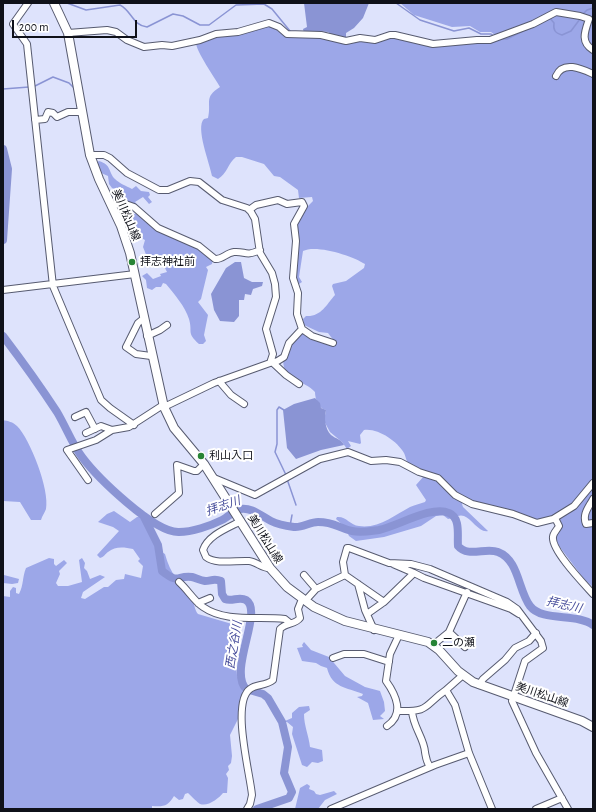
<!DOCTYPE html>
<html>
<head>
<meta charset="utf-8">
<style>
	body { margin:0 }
	#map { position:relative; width:596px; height:812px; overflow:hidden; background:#dee3fc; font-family:"Alegreya Sans",sans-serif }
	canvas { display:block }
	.frame { position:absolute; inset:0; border:4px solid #0f1119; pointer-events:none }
	.scale { position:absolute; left:12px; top:20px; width:125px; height:18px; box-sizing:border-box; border:2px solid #0f1119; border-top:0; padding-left:5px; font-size:12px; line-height:14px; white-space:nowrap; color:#0f1119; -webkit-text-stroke:3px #fff; paint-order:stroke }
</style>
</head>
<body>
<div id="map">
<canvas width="596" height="812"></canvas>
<div class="frame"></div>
<div class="scale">200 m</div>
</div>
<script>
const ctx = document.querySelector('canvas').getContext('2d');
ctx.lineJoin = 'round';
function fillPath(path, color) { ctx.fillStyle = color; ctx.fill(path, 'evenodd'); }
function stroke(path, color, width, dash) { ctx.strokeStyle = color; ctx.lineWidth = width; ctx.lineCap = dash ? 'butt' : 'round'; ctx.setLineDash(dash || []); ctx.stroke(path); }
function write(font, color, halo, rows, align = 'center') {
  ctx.font = font + ' "Alegreya Sans","Noto Sans JP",sans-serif'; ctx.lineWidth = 4; ctx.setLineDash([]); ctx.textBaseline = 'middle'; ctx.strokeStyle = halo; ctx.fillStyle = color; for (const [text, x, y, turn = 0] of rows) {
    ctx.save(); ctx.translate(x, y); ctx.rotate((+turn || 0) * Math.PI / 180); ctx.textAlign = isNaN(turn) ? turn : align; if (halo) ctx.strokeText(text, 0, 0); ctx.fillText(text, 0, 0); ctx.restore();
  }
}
const forest = new Path2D(`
	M400,3H593V587L584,579L556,542V535L562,525L559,518L554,516L536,520L465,499L462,504L463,507L488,531C479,533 472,519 464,516C459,514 453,518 448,519L443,515L436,516L421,526L384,537L356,541L349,536L345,527L336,519L337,517C346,516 350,525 359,526C378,529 395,515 410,507C414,505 420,504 425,502L426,500L416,485L424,476C419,472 414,468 409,464C406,461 406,457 404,453C397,441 378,428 364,430L360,435L361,443L360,444L348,441L351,446L347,449L342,442L330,432L324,421L326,410C319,409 315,399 315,392C310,386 301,383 294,378C272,365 289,345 302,332L334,341L328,333L319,332L304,325L303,319L306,316C321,317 326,305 335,295L332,286L333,284L346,281L364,268L365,264C353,256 316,244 303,251L299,277L302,282L299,284L296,278L299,241L296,224L304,210L313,201L312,197L299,198L298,190L280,177L274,176L264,164L242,157H236C228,163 227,174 218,179L212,176C210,164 195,127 204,119L208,118C212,102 203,98 220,87C215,78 196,51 196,43L262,26H271L288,38L314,37L347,44L359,41L372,42L392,38H401L418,44L432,46L489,42L495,35L491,32H480L470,26L452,27L414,15Z
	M99,161C112,165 108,172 115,179C119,183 126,186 132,189L136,186L141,191L149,192L150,195L148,197L152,202L149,204L143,197L135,202L138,206L136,207L128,202L122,192L112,188L109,184L108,176L99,172L96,163Z
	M137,213L157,229L198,248L213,259L212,264L206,267L208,270L201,299L198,302L208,315L204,335L206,341L203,344H199C186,332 193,333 189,319C185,306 174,294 166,284L163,283L161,287H156L152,290L147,288L146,280L142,276L147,273L153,279L161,276L160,274L167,272L162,262L158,261L146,268L144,264L147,257L143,247L145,240L128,231L122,219Z
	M3,420C8,421 13,422 17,426C30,439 50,490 46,509C45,512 42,516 41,520H31L20,502L3,501Z
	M114,511L130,522L137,517H142L158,550L165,554C170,574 181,584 192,600C195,604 194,609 198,614L232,624L237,675L243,692L239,717L230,735L232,756L231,763L228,766L229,770L226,774L228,778L227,793H223C219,798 208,807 200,804C198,803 191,796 188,793L185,794L183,799L179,800L174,796C168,806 164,807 152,806V809H3V596L10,597V591L13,587L16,588V593L19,594C24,584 22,578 26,568L49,558L54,559V564L56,566L64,560L67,563L59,571L60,574L56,583L58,586H68L82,582L79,560L82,558L85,563L84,568L87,571L90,579L100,575L105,577L83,592L81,598L85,599L104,587H108L116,580L124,579L125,574L141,578L143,566L138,561L140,559L133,549C124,547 115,546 108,552C105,554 104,557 100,558L97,555L119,531L113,527L98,522L107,514Z
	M4,575L19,579L18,583L12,584L3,583Z
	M304,642L311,650L329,657L345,676L365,687L380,691L384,702L385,711L380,716L384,719L373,720L368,703L357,697L362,696L363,694C346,687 332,688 327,668L321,666L316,663L302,661L297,648L303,647L302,645Z
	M256,690L268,694L285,721L292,718V713L299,707L309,706L310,710L304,714C304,726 309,736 310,747L322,750L323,761L318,763L312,762L307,767L302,765L292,734L293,727L287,722H279L268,701L253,692Z
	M307,784L310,786L309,789L314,791L316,794L320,795L334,791L337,794L325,800L318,809H295L300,788Z`);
const water = new Path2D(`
	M304,3H369L363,18L354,28L346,33V37H336L328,32L318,31L304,33L303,29L307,27Z
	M235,262H241L244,278L252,282H263L262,286L253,289L251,295L245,294L244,300H239V316L234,322L220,321L214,310L211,294L226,268Z
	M315,398L320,403L321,408L326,410C324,418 325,429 331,435C336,439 341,439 344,445L321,450L296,459L287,448L283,410L294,404Z`);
const stream = new Path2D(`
	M67,3L86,10L120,5C132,11 132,25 147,27L173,14L183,16L200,25H209L236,5L264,4L272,9L290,31
	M396,3L420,20L454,31L469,28L481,34H491L494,36
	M583,14L587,10L593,8
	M549,17L554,23C553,30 555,33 562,35L571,31L580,19
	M499,39H507L527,29
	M35,86L53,77L69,83L74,88
	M3,89L29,87
	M284,410L279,407L277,410V444L275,452L286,475
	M287,479L296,505
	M290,526L292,515`);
const river = new Path2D(`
	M3,149L8,169L3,240
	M3,336C22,361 40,386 57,412C66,427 72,444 82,457C97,477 154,533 179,532C192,532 210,526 222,520C228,517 234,511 240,509C252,507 261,516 271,521C277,524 287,526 294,527C302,528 310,522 318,522C335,522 338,528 352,531C361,533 371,531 379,530C398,526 432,505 449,513C461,518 457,536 458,546C468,558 486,547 498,552C519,560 518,590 530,606C542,622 577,613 593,625
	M144,517L158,545L162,571C180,585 176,575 192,577C196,578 200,580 205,581C211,581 214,578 221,581L222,594L225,599C232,602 239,596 246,600C264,611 228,670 246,689L263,694L268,698L282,722L288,747L284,773L292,792L289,798L257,809`);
const minor = new Path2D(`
	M28,3L13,24L27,44L53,286L101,400L110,408L134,425
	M68,33L107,30L116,32L127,40L144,47L162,45L172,46L200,40L216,34L238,32L269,23L279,27L287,34L321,35L346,41L360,38L375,40L390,35H395L433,44L477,40H490L533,24L556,12L580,16L589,19C585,31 580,42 593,50
	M556,76C563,60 582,69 593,74
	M35,120L45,119L48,112L53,113L57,117L68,112H82
	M90,155H104L110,158L127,173L159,190H168L190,181L199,182L222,200L247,208L251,212L255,219L260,253L272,273L275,284L276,297L266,329L273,354L270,363L214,383L164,407
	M112,207L120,202L134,207L158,228L199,246L215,259C222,260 226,253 234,252C246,251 245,257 260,250
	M249,210L256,205L278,200L287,204L302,202L304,206L294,224L296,241L293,278L298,293L297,314L302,329L289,343L284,357L276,362L271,361
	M3,290L135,274
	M143,319L138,323L126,347L136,354L151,356
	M302,329L312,336L333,343
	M147,336L160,330L167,325
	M271,361L286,375L299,384
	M219,381L231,395L244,404
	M75,417L86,412L95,429
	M86,433L101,426L112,430
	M214,478L255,495L320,459L348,452L371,461L386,460L400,462L419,472L438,478L455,495L472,504L513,514L537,523L553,519L574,506L593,483
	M88,480L67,450L96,440L112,430L129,427L163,405
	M593,499C589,507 582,514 586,524L593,523
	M155,514L179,493L177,465L194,471H197L204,464
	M553,519L556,520L559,526C557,530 553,533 553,537C551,550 584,584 593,594
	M241,521C228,528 208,535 203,550L206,557C216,565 237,560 249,561C257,562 263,569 270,568
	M393,564L414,573
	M304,575L316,589
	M345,575L384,602L414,573L424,578L511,609L519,614
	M179,582C188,590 194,601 203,607C226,623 258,616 285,619L290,623
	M358,584L365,610L374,630
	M305,601L316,589L345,575L343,562L347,548H349L389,563L411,564L430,569L507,602L517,609L541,641L543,648L525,661L512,701L536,753L568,809
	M198,603L210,598
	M367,614L384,602
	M449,632L465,647
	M433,645L449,632L467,592
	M333,658L344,654H364L389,662
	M463,675L446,690L455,705L469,753L492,809
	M479,685L483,679L505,660L515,648L529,641L536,633
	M398,711C431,712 423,706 446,690
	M412,711C413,727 424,738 425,752C426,758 426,761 430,767
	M387,726C405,714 396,695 386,681L390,654L399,635
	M247,809L250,804L252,795C250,773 231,703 250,689C256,684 266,686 273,680L280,629C286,622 295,625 300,618L298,609L302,599
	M331,809L435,765L469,753
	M536,809L562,798`);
const major = new Path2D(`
	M54,3L68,33L90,155L99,179L121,226L130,253L164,407L174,428L204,464L270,568L287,587L314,607L345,621L428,642L439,650L458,671L473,682L582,721L593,727`);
const markers = [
	[132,262,4,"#278435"],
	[201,456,4,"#278435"],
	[434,643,4,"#278435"]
];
const streetNames = [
	["美川松山線",126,215,67],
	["美川松山線",265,539,58],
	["美川松山線",542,695,19]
];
const poiNames = [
	["拝志神社前",140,262],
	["利山入口",209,456],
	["二の瀬",442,643]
];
const waterNames = [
	["拝志川",223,506,-19],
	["拝志川",564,605,13],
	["西之谷川",234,645,-81]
];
fillPath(forest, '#9ca7e8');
fillPath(water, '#8a94d4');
stroke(stream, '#8a94d4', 1.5);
stroke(river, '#8a94d4', 8);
stroke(minor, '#575b70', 8);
stroke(major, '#575b70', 10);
stroke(minor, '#fff', 6);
stroke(major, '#fff', 8);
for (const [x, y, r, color] of markers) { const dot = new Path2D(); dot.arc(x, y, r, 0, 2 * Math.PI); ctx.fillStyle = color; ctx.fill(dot); stroke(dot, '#fff', 1.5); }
write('11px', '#0f1119', '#fff', streetNames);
write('11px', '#0f1119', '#fff', poiNames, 'left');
write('italic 12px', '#474d9b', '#fff', waterNames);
</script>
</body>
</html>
